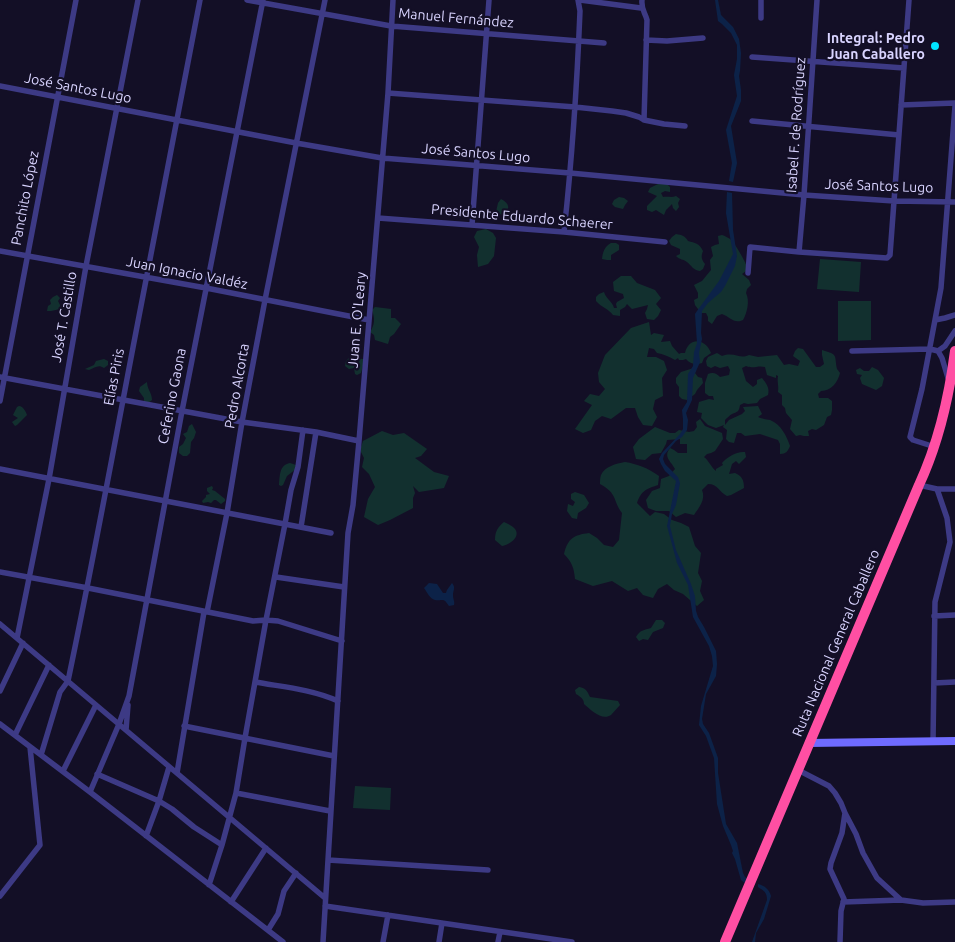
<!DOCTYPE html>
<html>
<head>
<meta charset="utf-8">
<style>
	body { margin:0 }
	canvas { display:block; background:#130f26 }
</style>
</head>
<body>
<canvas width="955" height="942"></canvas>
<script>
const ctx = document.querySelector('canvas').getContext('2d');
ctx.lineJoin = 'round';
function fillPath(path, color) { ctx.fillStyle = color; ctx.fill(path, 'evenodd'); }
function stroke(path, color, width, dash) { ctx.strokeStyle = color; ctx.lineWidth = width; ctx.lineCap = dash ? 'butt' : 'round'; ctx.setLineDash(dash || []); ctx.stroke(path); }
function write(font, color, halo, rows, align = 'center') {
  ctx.font = font + ' Ubuntu,sans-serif'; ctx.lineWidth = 4.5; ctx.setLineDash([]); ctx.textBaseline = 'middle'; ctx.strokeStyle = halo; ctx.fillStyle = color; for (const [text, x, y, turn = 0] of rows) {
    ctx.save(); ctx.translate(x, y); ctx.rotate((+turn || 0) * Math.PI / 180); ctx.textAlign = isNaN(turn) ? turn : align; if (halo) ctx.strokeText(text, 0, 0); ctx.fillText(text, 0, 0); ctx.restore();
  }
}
const green = new Path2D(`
	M658,184H667L670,187V192L665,191L661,193L663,197C668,196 672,198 676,196L680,199L678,203L679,207L676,211L673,208L672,204L666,210L664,215L656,210L652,212L647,210V206L657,196L648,192L650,188Z
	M619,197L624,198L628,201L625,205L623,209L615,207L612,204L614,200Z
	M501,199C510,203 511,211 502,215L496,212L498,203Z
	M486,229L493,233L496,238L494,256L488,264L478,267L477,255L479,247L474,237L477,231Z
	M676,234C682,235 685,236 688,241C695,243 699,243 703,251C701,256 701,259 705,264L703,269L700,271C693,270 692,266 687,262C683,259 680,260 676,256L680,254V249L671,245L669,241L672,237Z
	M722,235C725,236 727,237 730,239C734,242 746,262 747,267C747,268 746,270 746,271L742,274L749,280L751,285L747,289L746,293C750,301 747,313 743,320C734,324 730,317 722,314L717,316L712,324L708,321V317L706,313H701L695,305L694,300L698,298V293L694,285L702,281L711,270L710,260L713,256L711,247L715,245L719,244L718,236Z
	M611,243H616L619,245V250L611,255V260H607L602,259C603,252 604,247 611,243Z
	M820,259L861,262L859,292L817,289Z
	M621,276H631L637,283L655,290L661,298L656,304L661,310L658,316L654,320L647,319L645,313L647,309L648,305L632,309L627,304L625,307L620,310V316L613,315C609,309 601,307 596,301V297L599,294L604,292C606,299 612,301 614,308H617L616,304L617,302L624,298L623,294L614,291L613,282Z
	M57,295L60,298L58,301L60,305V309L51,311H47L48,306L51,304L50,300L53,297Z
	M838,301H871V340L838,341Z
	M375,307L391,309V318H395L401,324L394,334L390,337L388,344L375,340L374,335L370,332C375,324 375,319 372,310Z
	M649,322L651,335L654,333L664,335L661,342L670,341L672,346L679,354L681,353H685C689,337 705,338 711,353L704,358L702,363C696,365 690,364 686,359L683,360H679L678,358L675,360C670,357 663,354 657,353L654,349L649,348L647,357H656L664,361L667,370L662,378L663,396L655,400L653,409L657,417L652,426L643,425L638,417L635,408H626L611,419L602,416L595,421L591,430L583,433L575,429L592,405L584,401L590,394L599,396L605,389L599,382L598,373L605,355L631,328Z
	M798,348L803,349L816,367H820L824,364L822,355V350C839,355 834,355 837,369L840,373C838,382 831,391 821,391L818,394L819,398H828L832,401V410L831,415L827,417L824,425L816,430L812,429L808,431L809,436H804L800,435L796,436L790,429L792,420L786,413L785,408L782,405V395L778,392C779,386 777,382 778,376L776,375V378L767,375L765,367C758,365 753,369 746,366L742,368L746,381L753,387L757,384V380L762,378C766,383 770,388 768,395L760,399L757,403L748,404L744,403L740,405C739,412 737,412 732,414C730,415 727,418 725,420V425L729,420L742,414L745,411L743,407L758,406L762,414L758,417C763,419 765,419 770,420C781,424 787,437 790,446C788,451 786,454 780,454V444L778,440L760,434L745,436L741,433H737L734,443L729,442L726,439L727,430L723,427L724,425L716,428L708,425L701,418L702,413L697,412L699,402L709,399L714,400L713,396H709L705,393V383L708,374C713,372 716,373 720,377L729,375L730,370L728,366L720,368L715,366L711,368L707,366L706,361L708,357L717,353L722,356C735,351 739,360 749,355L758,357L777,355L784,365L789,364L798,366L800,361L793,356L795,351Z
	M349,358L363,359L364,362L361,373L357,375L355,374L354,368L349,369L345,366L346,361Z
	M104,359L108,361V365L104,368C98,364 95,368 89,370L85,369L94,365L96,361Z
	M697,367L695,373L698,377L702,378L703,383L697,390L695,394L687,400L682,399L679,396V387L676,383V378L681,372Z
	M872,367L878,370L884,378L882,386L876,390L862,384L860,378L862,375L857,374L856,370L860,368L864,371H869Z
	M147,382C147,389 152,393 152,400L148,403L144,402V398L139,391L140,387Z
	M19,406C23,406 26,412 27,415L17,425L15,426L12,422L18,418L13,415L17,407Z
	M700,419L705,426L722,433L723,439L715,451L711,453L707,454L704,457C709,461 711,467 716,471V469L723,465L722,463C727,457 737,451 745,452L746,457L739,464L736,461L732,464L729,474L735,473C742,476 744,480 744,488L731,495L727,496C719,492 718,484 708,484L702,490C706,500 699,507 694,515L685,513L676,517L669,511H656L648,508L646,500L652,491L660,488L661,479L669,476L675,469C671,461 663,457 670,448L674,450L678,453H687V444H680V439L667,440L666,444L661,453L652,454L645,460L636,459L633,447L639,439L655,427L670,433H675L679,430L689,432L694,431L697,427L696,422Z
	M192,424L196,432L194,438L191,442L190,453L187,456H183L179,453V447L183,444L186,438L183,434L187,432L189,426Z
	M382,431L393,435L404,433L427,449L421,456L415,458L434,472L449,476L444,488L419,492L413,486L415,493L413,498V508L390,520L378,525L364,517L368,499L375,487L369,474L362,467L364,458L360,450L363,441Z
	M625,462C637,464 648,468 659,476L658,485C646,489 641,491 637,503L650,516L655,512L664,514L672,520L681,523L689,527L695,546L701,553L698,573L702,581L700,591L704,600L697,606L683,594L674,590L667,584L658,589L653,598L643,595L637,588L628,591L612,581L593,586L575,579C574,568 572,562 564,554C568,538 574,535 589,533L597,538L604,545L613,547L619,540L622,513C612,499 618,494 600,484C600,481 600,478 601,475C605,466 616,464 625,462Z
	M290,463L296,465V469L287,476L283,485L281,486L279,485C280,476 279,465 290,463Z
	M212,486L213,488L212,490L215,491L225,499V501L221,504L216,500H214L211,503L208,502L203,503L202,501L206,497V495L210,494L207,491V488Z
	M575,492L584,495L589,503L586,508L578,513L577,519L572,518L567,511L568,504L573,506L575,502L571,499V494Z
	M504,522C508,524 513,526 515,529C521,537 509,545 502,546L495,540C495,531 498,527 504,522Z
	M656,620H662L665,623L663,628L653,632L648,640L643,639L639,641L636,637C640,630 644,630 651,628Z
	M579,687C586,688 587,691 590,697L618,701L620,705C617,708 614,712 611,715C602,721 591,710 584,704C584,699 581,697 576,694L575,690Z
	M355,786L391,788L390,810L353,808Z`);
const water = new Path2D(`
	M715,0H718L721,15L733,27L739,39L741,53L740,71L739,76L741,90V101L731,126L737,163L733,182L729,181L732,163L726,130L737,96L734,75L737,59V45L731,33L722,24L718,21Z
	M727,192L732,193L733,230L737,256L735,266L725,286L721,292L708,303L702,311L701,333L702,339L699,353L700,362L693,378L692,400L686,413L688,420L687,430L682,437L676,441L664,455L663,459L665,464L678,477L680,483L676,505L672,514L670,526L676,550L691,584L695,596L696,611L698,617L704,627L716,651L717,664L716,676L706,694L702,719L703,724L709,733L718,758V773L726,824L737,843L743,873L745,877L748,879L746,884L741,880L735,859L732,853L733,851L731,845L723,826L717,804L714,758L706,736L699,725L701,706L713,666L712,656L709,646L693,617L688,585L677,563L667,526L676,481L665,471L661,464L659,459L662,453L680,434L683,429V419L682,410L687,402L688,374L693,366L694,352L697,343L695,314L697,311L719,281L733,254L726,213Z
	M429,583L437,584L443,593H446L447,590L452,583C456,588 453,590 453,595C453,600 455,601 454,605L449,606C443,597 444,601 435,600C430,599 427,592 424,588Z
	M758,884C765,886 769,889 771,896L764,919L756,933L755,942H752L767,900C767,892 764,891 758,887Z`);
const street = new Path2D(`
	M247,0L391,26L604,43
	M580,0L641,8
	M642,0C641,10 645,12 647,20L644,120
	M761,18V0
	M646,40L667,41L703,38
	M752,57L904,68
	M0,86L296,143L382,158L570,173L804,195L894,201L955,202
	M388,93L575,107L612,111L626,113L639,117L644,120L664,124L685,126
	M901,105L955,103
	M752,121L899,135
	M378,218L564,232L665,242
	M472,225L489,0
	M564,232C572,159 577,85 580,11L578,0
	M0,251L206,288L369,320
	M799,252L804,195L817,0
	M748,273L750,247L799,252L887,258L890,255L909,0
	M935,320L945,318L955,315
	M852,351L930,349L938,351L942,358L948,378
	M938,351L945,346L955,331
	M0,377L242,422L316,432L359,441
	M0,401L76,0
	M935,447L913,440L910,437L922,389L941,288L955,106
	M0,469L331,533
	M919,485L937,489H955
	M301,527L316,432
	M0,572L88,588L253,621L266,620L278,621L342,641
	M276,577L344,587
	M934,616L955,615
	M0,624L325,898
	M17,638L49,479L86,266L138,0
	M255,682C283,687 311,689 338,701
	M934,683L955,682
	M0,691L23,643
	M0,724L90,792L283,942
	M184,726L334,756
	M126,730L128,705
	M15,735L49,665
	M933,742L935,602L950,542L947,518L937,489
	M41,755L60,692L68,681C92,567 113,452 135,337C156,225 179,112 200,0
	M798,770L829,786L835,793L841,803L845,813L856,834L863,853L877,878L901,900L923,903L955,902
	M63,771L96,705
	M177,773L204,612H207L227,513L242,422L265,300L325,0
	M97,774L159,801L172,809L194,827L222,845
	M90,792L119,724L129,696L182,411L263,0
	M236,793L330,811
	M146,836L159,801L169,767
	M328,860L488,870
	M209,885L222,845L236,793L245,738L266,620L285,524L291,490L298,467L303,430
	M0,896L40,845L30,747
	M231,902L266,848
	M843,902L901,900
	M325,906L572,942
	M268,930L278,914L284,891L296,873
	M323,942L348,533L353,505L359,441L388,93L393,0
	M383,942L388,915
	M439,942L442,923
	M498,942L500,932
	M840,942L841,911L844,899L830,869L831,863L842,833L845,813`);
const secondary = new Path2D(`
	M809,743L955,741`);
const highway = new Path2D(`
	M725,942L919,485C939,442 949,398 955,351`);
const markers = [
	[935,46,5,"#00e5ff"]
];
const streetNames = [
	["Manuel Fernández",456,18,5],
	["José Santos Lugo",78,88,11],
	["Isabel F. de Rodríguez",796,125,-86],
	["José Santos Lugo",476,153,5],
	["José Santos Lugo",879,186,2],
	["Panchito López",25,198,-79],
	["Presidente Eduardo Schaerer",522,217,5],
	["Juan Ignacio Valdéz",187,273,11],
	["José T. Castillo",64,317,-80],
	["Juan E. O'Leary",357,320,-85],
	["Elías Piris",114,377,-79],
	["Pedro Alcorta",237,386,-80],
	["Ceferino Gaona",172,396,-79],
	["Ruta Nacional General Caballero",836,643,-67]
];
const poiNames = [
	["Integral: Pedro",925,38],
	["Juan Caballero",925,54]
];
fillPath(green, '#12302f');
fillPath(water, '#0c2248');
stroke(street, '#3d3a85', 5.5);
stroke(secondary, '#6f6bff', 8);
stroke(highway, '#ff4fa3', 10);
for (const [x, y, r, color] of markers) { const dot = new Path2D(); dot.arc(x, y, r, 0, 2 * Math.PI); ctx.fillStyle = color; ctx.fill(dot); stroke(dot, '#130f26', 2); }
write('14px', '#d9d4ff', '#130f26', streetNames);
write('bold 14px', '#d9d4ff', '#130f26', poiNames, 'right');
</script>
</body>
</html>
